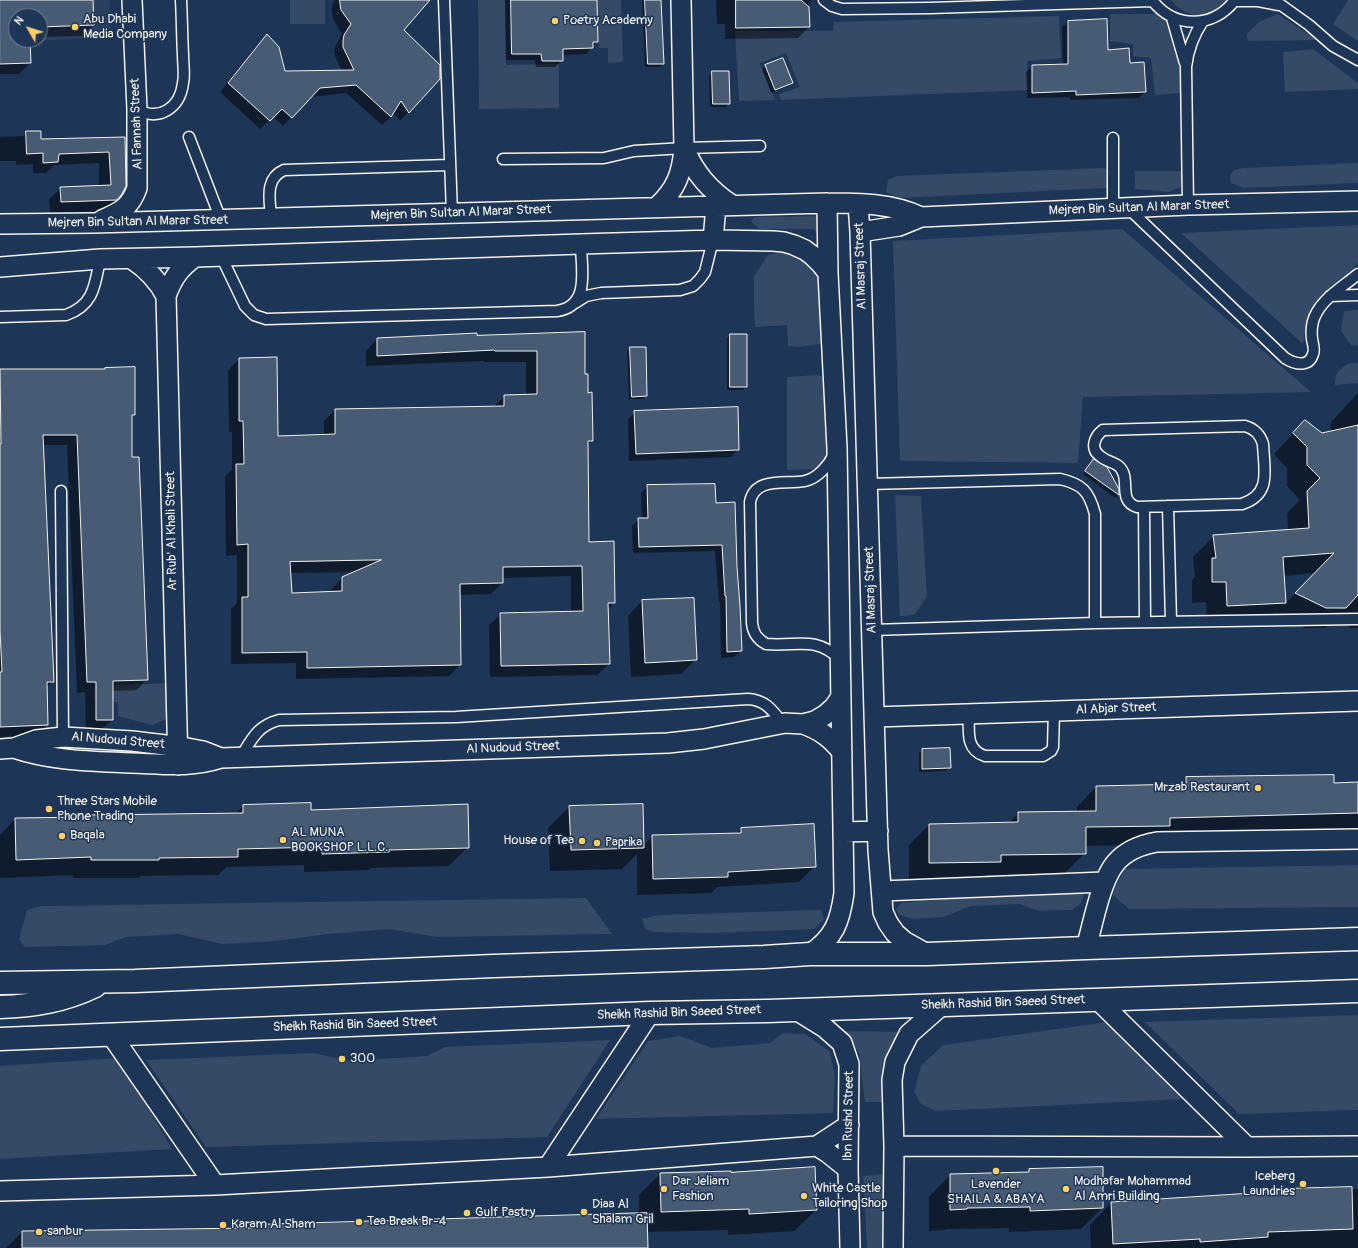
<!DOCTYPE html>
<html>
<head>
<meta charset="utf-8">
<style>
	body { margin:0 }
	#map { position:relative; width:1358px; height:1248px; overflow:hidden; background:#1d3557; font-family:Pangolin,sans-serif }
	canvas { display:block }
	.north { position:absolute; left:8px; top:8px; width:40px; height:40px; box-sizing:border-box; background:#1d3557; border:1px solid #738091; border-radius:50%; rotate:309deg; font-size:11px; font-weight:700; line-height:16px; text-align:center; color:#f4f1e8 }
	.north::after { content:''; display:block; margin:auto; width:14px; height:18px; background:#ffd166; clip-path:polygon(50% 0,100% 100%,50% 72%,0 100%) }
</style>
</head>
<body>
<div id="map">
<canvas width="1358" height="1248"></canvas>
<div class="north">N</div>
</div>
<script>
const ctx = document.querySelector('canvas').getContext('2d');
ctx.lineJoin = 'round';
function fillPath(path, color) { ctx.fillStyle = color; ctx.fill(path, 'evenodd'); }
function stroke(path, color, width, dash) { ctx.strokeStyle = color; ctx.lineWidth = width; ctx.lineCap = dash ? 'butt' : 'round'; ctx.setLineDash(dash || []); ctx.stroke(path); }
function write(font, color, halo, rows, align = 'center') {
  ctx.font = font + ' Pangolin,sans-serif'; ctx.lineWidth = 3; ctx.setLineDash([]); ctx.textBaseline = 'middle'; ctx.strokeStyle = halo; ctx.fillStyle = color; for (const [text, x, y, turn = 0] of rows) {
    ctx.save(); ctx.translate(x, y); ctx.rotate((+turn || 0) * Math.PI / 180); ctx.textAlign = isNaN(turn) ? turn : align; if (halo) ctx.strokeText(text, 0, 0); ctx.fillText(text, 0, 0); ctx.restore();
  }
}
const built = new Path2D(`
	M0,0H110L111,38L0,42ZM16,16H40V40H16Z`);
const green = new Path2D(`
	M290,0H325V24H290Z
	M478,0H505L506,65L559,64V108L479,109Z
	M598,0H621L623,62L608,63V48H599Z
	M1171,0H1239C1231,5 1223,12 1214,15C1201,20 1179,12 1171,0Z
	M1348,0H1358V41L1333,24Z
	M1110,14H1158L1188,37L1193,65V92L1155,95L1151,58L1133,56V44L1110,41Z
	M1278,14L1317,40L1248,41L1247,34L1259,22Z
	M1059,16L1061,58L1027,61L1028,90L781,100L779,94L800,87L786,53L760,63L775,100L739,101L735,31H833L834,22Z
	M1313,49L1358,83V89L1285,92L1283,52Z
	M1358,163V183L1243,188L1231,183L1230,175L1234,170L1243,168Z
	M1104,168L1114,172L1118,180L1107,188L899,198L886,192L888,180L897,176Z
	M1135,171H1188L1186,185L1169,192L1135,189Z
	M828,216L822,238L813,229H760L751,222L754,217Z
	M1358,225V263L1307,318L1303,344L1181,233Z
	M1122,229L1311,392L1083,397L1078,463L900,461L893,241Z
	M797,247L823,260L826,343L799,347L788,346L787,325L755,327L754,306V276L768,255Z
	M1358,310V345L1352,346L1341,331L1344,311Z
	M1350,363H1358V383L1335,385C1335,372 1339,369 1350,363Z
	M817,375L827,378L836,454L818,469L787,470V377Z
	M895,495L921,496L927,597L914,615L900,616Z
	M172,683L173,716L152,725L118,716V702L94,703V686Z
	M1358,865V907L1129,909L1112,894L1125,869Z
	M1073,888L1084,893L1081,903L1072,910L1039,911L1020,904L971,906L943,917L913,919L898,914L896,909L901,903Z
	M586,898L612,934L437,937L389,929L328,934L276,941L222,944L178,934L126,937L105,945L25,947L19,939L27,910L42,906Z
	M821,910L824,919L814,929L711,933L657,932L646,930L642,919L659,915Z
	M1358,1015V1110L1239,1114L1145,1022Z
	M1107,1022L1185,1099L936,1111L921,1104L914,1092L921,1066L943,1045Z
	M843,1031L905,1032L888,1056L881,1102H865L859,1052Z
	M783,1033L805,1034L830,1052L835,1078L833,1113L596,1119L648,1041L680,1036L712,1048L770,1043Z
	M610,1040L547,1137L206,1147L146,1060L313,1053L350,1061L427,1056L445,1047Z
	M119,1058L172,1149L0,1159V1066Z
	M887,1174L881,1248H867L863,1176Z`);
const shadow = new Path2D(`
	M0,0H92L93,25L82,36L40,37V16H16V40H29L30,63L19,74H0Z
	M335,0H428L402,30L439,78L400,121L393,112L391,117L382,125L346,93L311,97L283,126L273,117L260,129L220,92L258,44L267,35L284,72L342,71L335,56L334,50L336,45L342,34L333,19L332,12V5Z
	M505,0H596L597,41L586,54L562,55V60L555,67H536L535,60H506Z
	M642,0H660L663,63L660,67H645Z
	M716,0H812L808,4L809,27L798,38L725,39V24H717Z
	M1106,20L1107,51L1129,65L1145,92L1139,98L1070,100V97L1027,98L1026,72L1032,66L1063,65L1062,27L1068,22Z
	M766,66L792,83L788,86L771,93L762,69Z
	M712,72L729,103L726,107H710L709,76Z
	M27,132L40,140L124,138L116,199L104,211L50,213L49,199L61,188L99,187V163L55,165L46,173H33V164L16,165V161H0V137L23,136Z
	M584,333V375L592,440L587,446L588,543L614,603L608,609L609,664L597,675L490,677L489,625L501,614L571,612V576L502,578V583L491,594L459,595L460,665L449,676L296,679V663L231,664V609L237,603V555L226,556L225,477L232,469V432H229L228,370L239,359L276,358L277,437L324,436V421L335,410L493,407L505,396L526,395V362H484V361L366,366V351L377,339L476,334V336ZM358,572L342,578L331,590V592L291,594L290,573Z
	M730,335L746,387L743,390H727V338Z
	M630,348L646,395L643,399H629L627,352Z
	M0,370H104L134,415L131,418V458L147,679L137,690L112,691V720L101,730H86L85,692L77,693L67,445H43L53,681L46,688L47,725L36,735L0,737Z
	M1358,393V628H1350L1335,617L1325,628H1305L1275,613L1264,624L1207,626L1206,602L1192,603V580L1195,577L1193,557L1214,536L1288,531L1287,513L1300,500L1287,486V468L1274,454L1305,421L1322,434L1330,433L1331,422ZM1315,573L1285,604L1283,576Z
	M737,408L738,450L731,457L629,461L628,419L635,412Z
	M1091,464L1118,490V495L1115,498L1083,474Z
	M648,486L715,504L741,651L734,657L721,658L720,602H719L715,551L633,553L632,526L639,519H642L641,493Z
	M642,601L696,659L681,674L631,677L628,616Z
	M922,750L950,767L946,771L919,772V753Z
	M1186,778L1333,784H1358V841L1085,846V853L1065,873L987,875L980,881L909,883V845L929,825L1008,824L1018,813L1077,812V807L1096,787L1179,785Z
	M243,806L468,847L449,866L371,868L369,870L304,872V865L226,867L218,875L141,876L139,878H73V875L0,878V835L15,819L89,818L91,816L235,814Z
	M569,807L643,845L653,836L736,834L741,829L815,866L799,882L717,887L711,893L637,895V854L622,869L550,871L548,828Z
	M1030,1170L1102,1208L1081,1229L1009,1232V1228L946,1229L944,1230L929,1231V1197L950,1175L1026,1173Z
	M730,1172L816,1210L794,1231L728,1235V1230L647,1232V1248H6L22,1232L250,1229L253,1226L639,1214V1195L660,1174Z
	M1358,1189V1248H1091L1090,1225L1111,1203L1282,1192L1284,1190Z`);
const building = new Path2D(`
	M0,0H93L94,25L40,27V16H16V40H30L31,63L0,64Z
	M340,0H430L404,30L440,65V79L409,113L401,101L391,117L356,85L320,88L292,118L282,109L270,121L228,83L267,34L279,47L285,71L354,70L343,47V41L344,35L351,24L341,10Z
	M511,0H597L598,42H593V48L563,49V61H542L541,54H512Z
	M645,0H661L664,64H648Z
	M736,0H801L809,7L810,27L736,28Z
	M1107,19L1108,50L1129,48L1130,63L1144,62L1146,92L1076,95V91L1032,93V65L1068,64V21Z
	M783,58L793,83L775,90L765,65Z
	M712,71H729L730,104H713Z
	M26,131H41V139L125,137L126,186L122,194L117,200L61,202L60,187L111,185L109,152L59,154L58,162L43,163V153L27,154Z
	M585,332V374H588V393L592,392L593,441H588L589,542L614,541L615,603H608L610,664L501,666L500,613L583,611L582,566L503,567V583L460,584L461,665L307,668V652L242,653V597H248V544L237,545L236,464H244L243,421H239V358L277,357L278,436L335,434V409L504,406V395L537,394V351H495L494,350L377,356V338L477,333V335ZM381,560L342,577V591L292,593L290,562Z
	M730,334H747V387H730Z
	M630,347H646L647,396L632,397Z
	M135,367V415H132V457H139L148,680L113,681V720H96V682H87L77,435H43L54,682H47L48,725L0,727V672H2L0,630V444H1L0,369H105V368Z
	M738,407L739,450L636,454L634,411Z
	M1305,420L1322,433L1358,425V595L1346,608H1326L1295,593L1334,553L1283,557L1286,603L1227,606L1226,582H1212V558H1216L1213,535L1309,528L1307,491L1320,478L1307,465V447L1293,433Z
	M1094,459L1107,467L1119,489V495L1085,471Z
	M715,484L716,503L735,502L737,567L740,606L742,651L727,652L726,596H725L722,545L639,547L638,518H648L647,485Z
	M694,598L697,660L645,663L642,600Z
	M950,748L951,768L922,769V749Z
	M1334,775V783L1358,782V813L1170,818V826L1086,827V854L1001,855V862L929,863V824L1018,822V812L1096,811V786L1186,784V777Z
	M311,803V810L468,804L469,848L389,850V852L322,854V847L238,849V857L159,858V860H91V857L16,860L15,818L91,817V815L243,813V805Z
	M643,804L644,848L571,850L569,806Z
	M814,824L816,867L728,872V877L653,879L652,835L741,833V828Z
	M815,1167L817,1210L749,1214V1209L661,1212L660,1173L731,1171V1172Z
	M1103,1167V1208L1030,1211V1207L967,1208V1209L950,1210V1174L1029,1172V1169Z
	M1352,1187L1353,1229L1268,1232V1237L1200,1242V1239L1113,1244L1111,1202L1284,1191V1189Z
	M647,1213L648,1248H22V1231L252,1228V1225Z`);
const lane = new Path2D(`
	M444,0L452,213
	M824,0L832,6L842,9L930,8L1152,1
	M1152,0C1174,29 1213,29 1235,0
	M1274,0L1309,25L1333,46L1358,60
	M1234,1H1258L1279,5
	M1172,18L1185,63
	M137,109C159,122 180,108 183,83C185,74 183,65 183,55C182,37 182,18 181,0
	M189,137L221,220
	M503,159L604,158L634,151L684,148L760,146
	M1188,205L1186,67C1188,49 1193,36 1203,21
	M1113,209V138
	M1129,209L1285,358C1294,364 1309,368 1313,354C1315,350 1313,344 1312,339C1311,330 1312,320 1317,312C1326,296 1344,286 1358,274
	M271,218C270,200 264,179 284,170L450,165
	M221,256L245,306L254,315L266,319L557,311C591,306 581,268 581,244
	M1330,296L1358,295
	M575,303L586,296L601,293L680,290L693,286L700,279L705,272L713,240
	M0,317L66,315C94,305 95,285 100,259
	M1245,426C1255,429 1260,434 1263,444C1264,470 1272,494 1242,504L1137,507C1121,502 1127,487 1124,475C1120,461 1109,464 1100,456C1090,449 1094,437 1103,430Z
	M834,454C829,465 818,478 805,481C786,485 755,476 750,502L752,623C753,633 757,639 766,644C797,647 814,635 840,659
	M868,484L1060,479C1082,484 1089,491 1095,514V623
	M61,491L63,737
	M1168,506L1171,622
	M1144,507L1145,622
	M872,630L1095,623L1358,619
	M969,714C969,730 965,750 985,756H1043L1051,751L1053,747L1054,711
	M240,758C252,739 257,726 279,720L456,717L748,699C766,700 773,711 783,724`);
const street = new Path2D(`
	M684,148C695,173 709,190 732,205
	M858,204L860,232L878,850L883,912L888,923L895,933L904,941L927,954
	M657,207C676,189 682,174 684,148L681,0
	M102,220C120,212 130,208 137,188V109L132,0
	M0,224L93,223L827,203C858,203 892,203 921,217
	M860,232L899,226L921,217L1188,205L1358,201
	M713,240L716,206
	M132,259C147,269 158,280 166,296
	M0,267L100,259L195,257L581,244L713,240L773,241L784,242L794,245L805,250L813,256L821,264L828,273
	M875,717L1358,701
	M803,724C820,730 831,738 842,752
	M14,748C52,761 91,761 131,763C163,764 190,768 221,758L668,743L704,739L785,723L803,724L815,721L825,715L834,707L841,697
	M0,749L14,748L36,740L63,737L132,741L182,747L203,751L221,758
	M178,765L166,296C172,279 180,267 195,257
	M844,832L878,831
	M882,891L1104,882
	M1086,948C1090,934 1093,920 1097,906C1107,869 1117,849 1157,842L1358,839
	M810,954C834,938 840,922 844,893L837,448L828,273L827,203
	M1098,1000L1247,1147
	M796,1010L825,1028L842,1043L849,1064L848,1169L850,1248
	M112,1036L215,1185
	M817,1146L828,1153L848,1169
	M894,1146L1247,1147L1358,1146
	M548,1167L650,1013
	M0,1191L215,1185L548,1167L817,1146L849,1125
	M893,1248L894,1146L892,1080L895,1062L909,1034L942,1005`);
const primary = new Path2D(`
	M0,983L135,981L494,966L764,957L810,954H927L1086,948L1358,939
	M0,1007C34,1006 64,1001 95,986
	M0,1039L650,1013L767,1011L1358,991`);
const markers = [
	[555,21,4,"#ffd166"],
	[75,27,4,"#ffd166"],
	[1258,788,4,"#ffd166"],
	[49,809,4,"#ffd166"],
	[62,836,4,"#ffd166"],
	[283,840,4,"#ffd166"],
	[582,841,4,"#ffd166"],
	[597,843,4,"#ffd166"],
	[342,1059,4,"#ffd166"],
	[996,1171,4,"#ffd166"],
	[1303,1184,4,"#ffd166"],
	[664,1189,4,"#ffd166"],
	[1066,1189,4,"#ffd166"],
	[804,1196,4,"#ffd166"],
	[584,1212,4,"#ffd166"],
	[467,1213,4,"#ffd166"],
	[359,1222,4,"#ffd166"],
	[223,1225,4,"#ffd166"],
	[39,1232,4,"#ffd166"]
];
const poiNames = [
	["Abu Dhabi",83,20],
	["Media Company",83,35],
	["Poetry Academy",563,21],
	["Mrzab Restaurant",1250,788,"right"],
	["Three Stars Mobile",57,802],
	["Phone Trading",57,817],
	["AL MUNA",291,833],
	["BOOKSHOP L.L.C.",291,848],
	["Baqala",70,836],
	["House of Tea",574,841,"right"],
	["Paprika",605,843],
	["300",350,1059],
	["Iceberg",1295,1177,"right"],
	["Laundries",1295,1192,"right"],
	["Dar Jeliam",672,1182],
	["Fashion",672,1197],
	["Modhafar Mohammad",1074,1182],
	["Al Amri Building",1074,1197],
	["Lavender",996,1185,"center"],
	["SHAILA & ABAYA",996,1200,"center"],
	["White Castle",812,1189],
	["Tailoring Shop",812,1204],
	["Diaa Al",592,1205],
	["Shalam Gril",592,1220],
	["Gulf Pastry",475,1213],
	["Tea Break Br-4",367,1222],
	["Karam Al Sham",231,1225],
	["sanbur",47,1232]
];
const streetNames = [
	["Al Fannah Street",137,124,-92],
	["Mejren Bin Sultan Al Marar Street",1139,208,-2],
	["Mejren Bin Sultan Al Marar Street",461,213,-2],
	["Mejren Bin Sultan Al Marar Street",138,222,-1],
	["Al Masraj Street",861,266,-92],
	["Ar Rub' Al Khali Street",172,531,-91],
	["Al Masraj Street",871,590,-92],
	["Al Abjar Street",1116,709,-2],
	["Al Nudoud Street",118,741,5],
	["Al Nudoud Street",513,748,-2],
	["Sheikh Rashid Bin Saeed Street",1003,1003,-2],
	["Sheikh Rashid Bin Saeed Street",679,1013,-2],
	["Sheikh Rashid Bin Saeed Street",355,1025,-2],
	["Ibn Rushd Street",849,1116,-89]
];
fillPath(built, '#2a4060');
fillPath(green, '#354a67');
fillPath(shadow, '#0007');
fillPath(building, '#485b74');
stroke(building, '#f4f1e8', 1);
stroke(lane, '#f4f1e8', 13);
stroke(street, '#f4f1e8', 22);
stroke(primary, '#f4f1e8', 25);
stroke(lane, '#1d3557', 10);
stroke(street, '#1d3557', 19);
stroke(primary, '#1d3557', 22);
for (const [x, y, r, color] of markers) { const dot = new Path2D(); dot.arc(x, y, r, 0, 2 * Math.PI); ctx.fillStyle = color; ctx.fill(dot); stroke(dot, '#1d3557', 1.5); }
write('13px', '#f4f1e8', '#1d3557', poiNames, 'left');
write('13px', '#f4f1e8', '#1d3557', streetNames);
</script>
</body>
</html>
